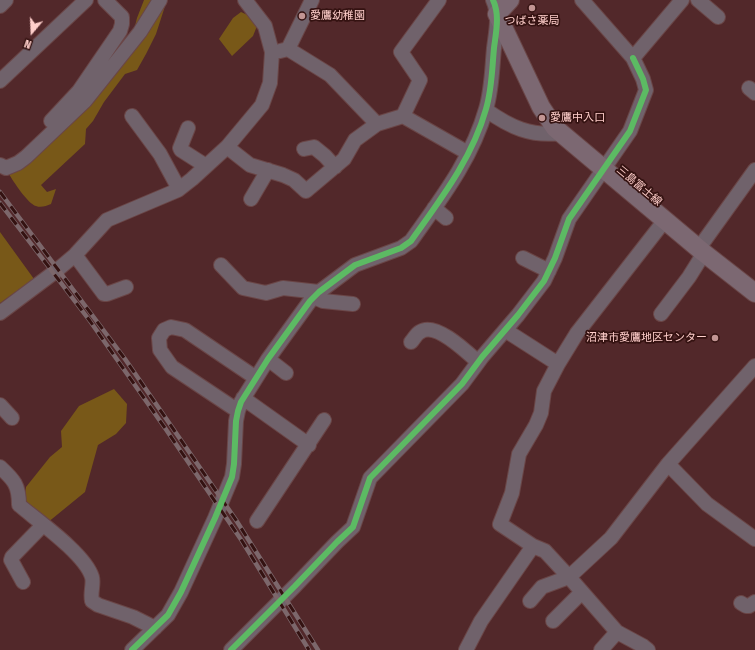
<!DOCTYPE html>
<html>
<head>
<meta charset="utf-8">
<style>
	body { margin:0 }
	#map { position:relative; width:755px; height:650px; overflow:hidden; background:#52282a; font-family:"Fira Sans Condensed",sans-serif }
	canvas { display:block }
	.north { position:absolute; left:12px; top:12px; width:40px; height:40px; -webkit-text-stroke:3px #341211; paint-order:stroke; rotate:199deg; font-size:11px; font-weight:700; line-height:16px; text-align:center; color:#ffcfcb }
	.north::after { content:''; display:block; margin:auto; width:14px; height:18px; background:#ffcfcb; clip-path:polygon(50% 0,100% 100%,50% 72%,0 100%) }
</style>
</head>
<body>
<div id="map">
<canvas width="755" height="650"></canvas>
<div class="north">N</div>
</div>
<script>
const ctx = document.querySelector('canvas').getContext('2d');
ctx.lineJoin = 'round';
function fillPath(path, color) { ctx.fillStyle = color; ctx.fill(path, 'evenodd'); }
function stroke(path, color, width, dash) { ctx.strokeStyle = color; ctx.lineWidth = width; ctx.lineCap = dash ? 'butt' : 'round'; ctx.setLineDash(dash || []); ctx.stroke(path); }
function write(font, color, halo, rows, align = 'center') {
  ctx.font = font + ' "Fira Sans Condensed","Noto Sans JP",sans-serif'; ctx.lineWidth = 3.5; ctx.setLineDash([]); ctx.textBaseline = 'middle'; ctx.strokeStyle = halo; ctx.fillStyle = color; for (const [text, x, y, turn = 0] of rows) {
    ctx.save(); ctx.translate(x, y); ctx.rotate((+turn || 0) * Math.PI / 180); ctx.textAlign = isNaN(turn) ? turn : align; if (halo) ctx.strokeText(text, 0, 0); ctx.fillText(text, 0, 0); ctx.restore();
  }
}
const forest = new Path2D(`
	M144,0H167L156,34L146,54L137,70L125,74L104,102L93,121L86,129L85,144L41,185L47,192L56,189L51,204C46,206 41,208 36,206C28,204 13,181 9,174L129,50L137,18Z
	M241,12L252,17L257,26L253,36L232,56L219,39L233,18Z
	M0,232L34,279L0,303Z
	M114,389L127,404L126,423L116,434L98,445L85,492L47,523L24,502L26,487L50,457L62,447L61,431L79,406Z`);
const minor = new Path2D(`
	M582,0L633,58L682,0
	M698,0L718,17
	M0,6L6,0
	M288,49L330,75L377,124
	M280,51L288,49L312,0
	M0,81L86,0
	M749,88L755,93
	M486,110C510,127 531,137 561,133
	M132,116L160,154L179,189
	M403,116L420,80L401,52L439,0
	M51,121L79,91L120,31L122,24V17L105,0
	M188,128L180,148L181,150L206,166
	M227,147L250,165L283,175L294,180L306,191L344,159L355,140L377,124L403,116L468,153
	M304,149L314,147L325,156L335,167
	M0,165L6,168L18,163L26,157L85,101L140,32L160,0
	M251,199L268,170
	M434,208L446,218
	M699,248L755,170
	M75,255L104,294H107L126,287
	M523,258L549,271
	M221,265L243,288L266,293L283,288L319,292
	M314,297L323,301L353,304
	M0,313L56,271L75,255L107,220L178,190L192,179L227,147L262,105L270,83L272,52L265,26L245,0
	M661,314L689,277L704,253
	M505,330L558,364
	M411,342C414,339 416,334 420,332C435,321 467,352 478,362
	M268,359L286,373
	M243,398L309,445
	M0,405L12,418
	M238,411L172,367L160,350L159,338L164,330L171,327L185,330L256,378
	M668,464L707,504L755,539
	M0,467C14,480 19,485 19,505C38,521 85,554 92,577C94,584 90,593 92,601L98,605L133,617L155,628
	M257,521L324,420
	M23,582L11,560L12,557L43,525
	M530,601L542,587L569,577L545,551L533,546L500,524L512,493L519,454L536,425L541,413L544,391L558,364L577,333L665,220
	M741,603L746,606H749L755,602
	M553,621L582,592
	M617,632L643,646L648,650
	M132,650L168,615L181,592L215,518L232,477L234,464L236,421L238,411L241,402L268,359L310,301L319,292L355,265L401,248L411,241C440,200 472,159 486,109C492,89 492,69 494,48C496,32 500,15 493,0
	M231,650L295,586L337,542L353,527L370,478L462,384L482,357L518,315L544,281L555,258L569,219L630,131L646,90L643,79L633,58
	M466,650L481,621L533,546
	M601,650L617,632L569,577L611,538L668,464L755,366`);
const major = new Path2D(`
	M510,0L497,14L541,107L555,128L704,253L755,293`);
const rail = new Path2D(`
	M0,192L125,359L236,520L318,650
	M0,203L90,321L165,428L242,541L309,650`);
const cycleway = new Path2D(`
	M132,650L168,615L181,592L215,518L232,477L234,464L236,421L238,411L241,402L268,359L310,301L319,292L355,265L401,248L411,241C440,200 472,159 486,109C492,89 492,69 494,48C496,32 500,15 493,0
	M231,650L295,586L337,542L353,527L370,478L462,384L482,357L518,315L544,281L555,258L569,219L630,131L646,90L643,79L633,58`);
const markers = [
	[532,8,4,"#c29593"],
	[302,16,4,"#c29593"],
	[542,118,4,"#c29593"],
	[715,338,4,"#c29593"]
];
const poiNames = [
	["愛鷹幼稚園",310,16],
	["つばさ薬局",532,21,"center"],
	["愛鷹中入口",550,118],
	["沼津市愛鷹地区センター",707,338,"right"]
];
const streetNames = [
	["三島富士線",639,186,40]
];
fillPath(forest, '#785818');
stroke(minor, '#6a4647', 16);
stroke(major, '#6a4647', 20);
stroke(minor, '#70626b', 14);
stroke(major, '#7c6872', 18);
stroke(rail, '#7c676b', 4.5);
stroke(rail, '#341211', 3, [9]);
stroke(cycleway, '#5cba63', 6);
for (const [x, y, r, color] of markers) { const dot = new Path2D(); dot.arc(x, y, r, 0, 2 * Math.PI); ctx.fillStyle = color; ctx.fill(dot); stroke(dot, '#341211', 1.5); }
write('11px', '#ffcfcb', '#341211', poiNames, 'left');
write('11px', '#ffcfcb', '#341211', streetNames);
</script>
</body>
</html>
